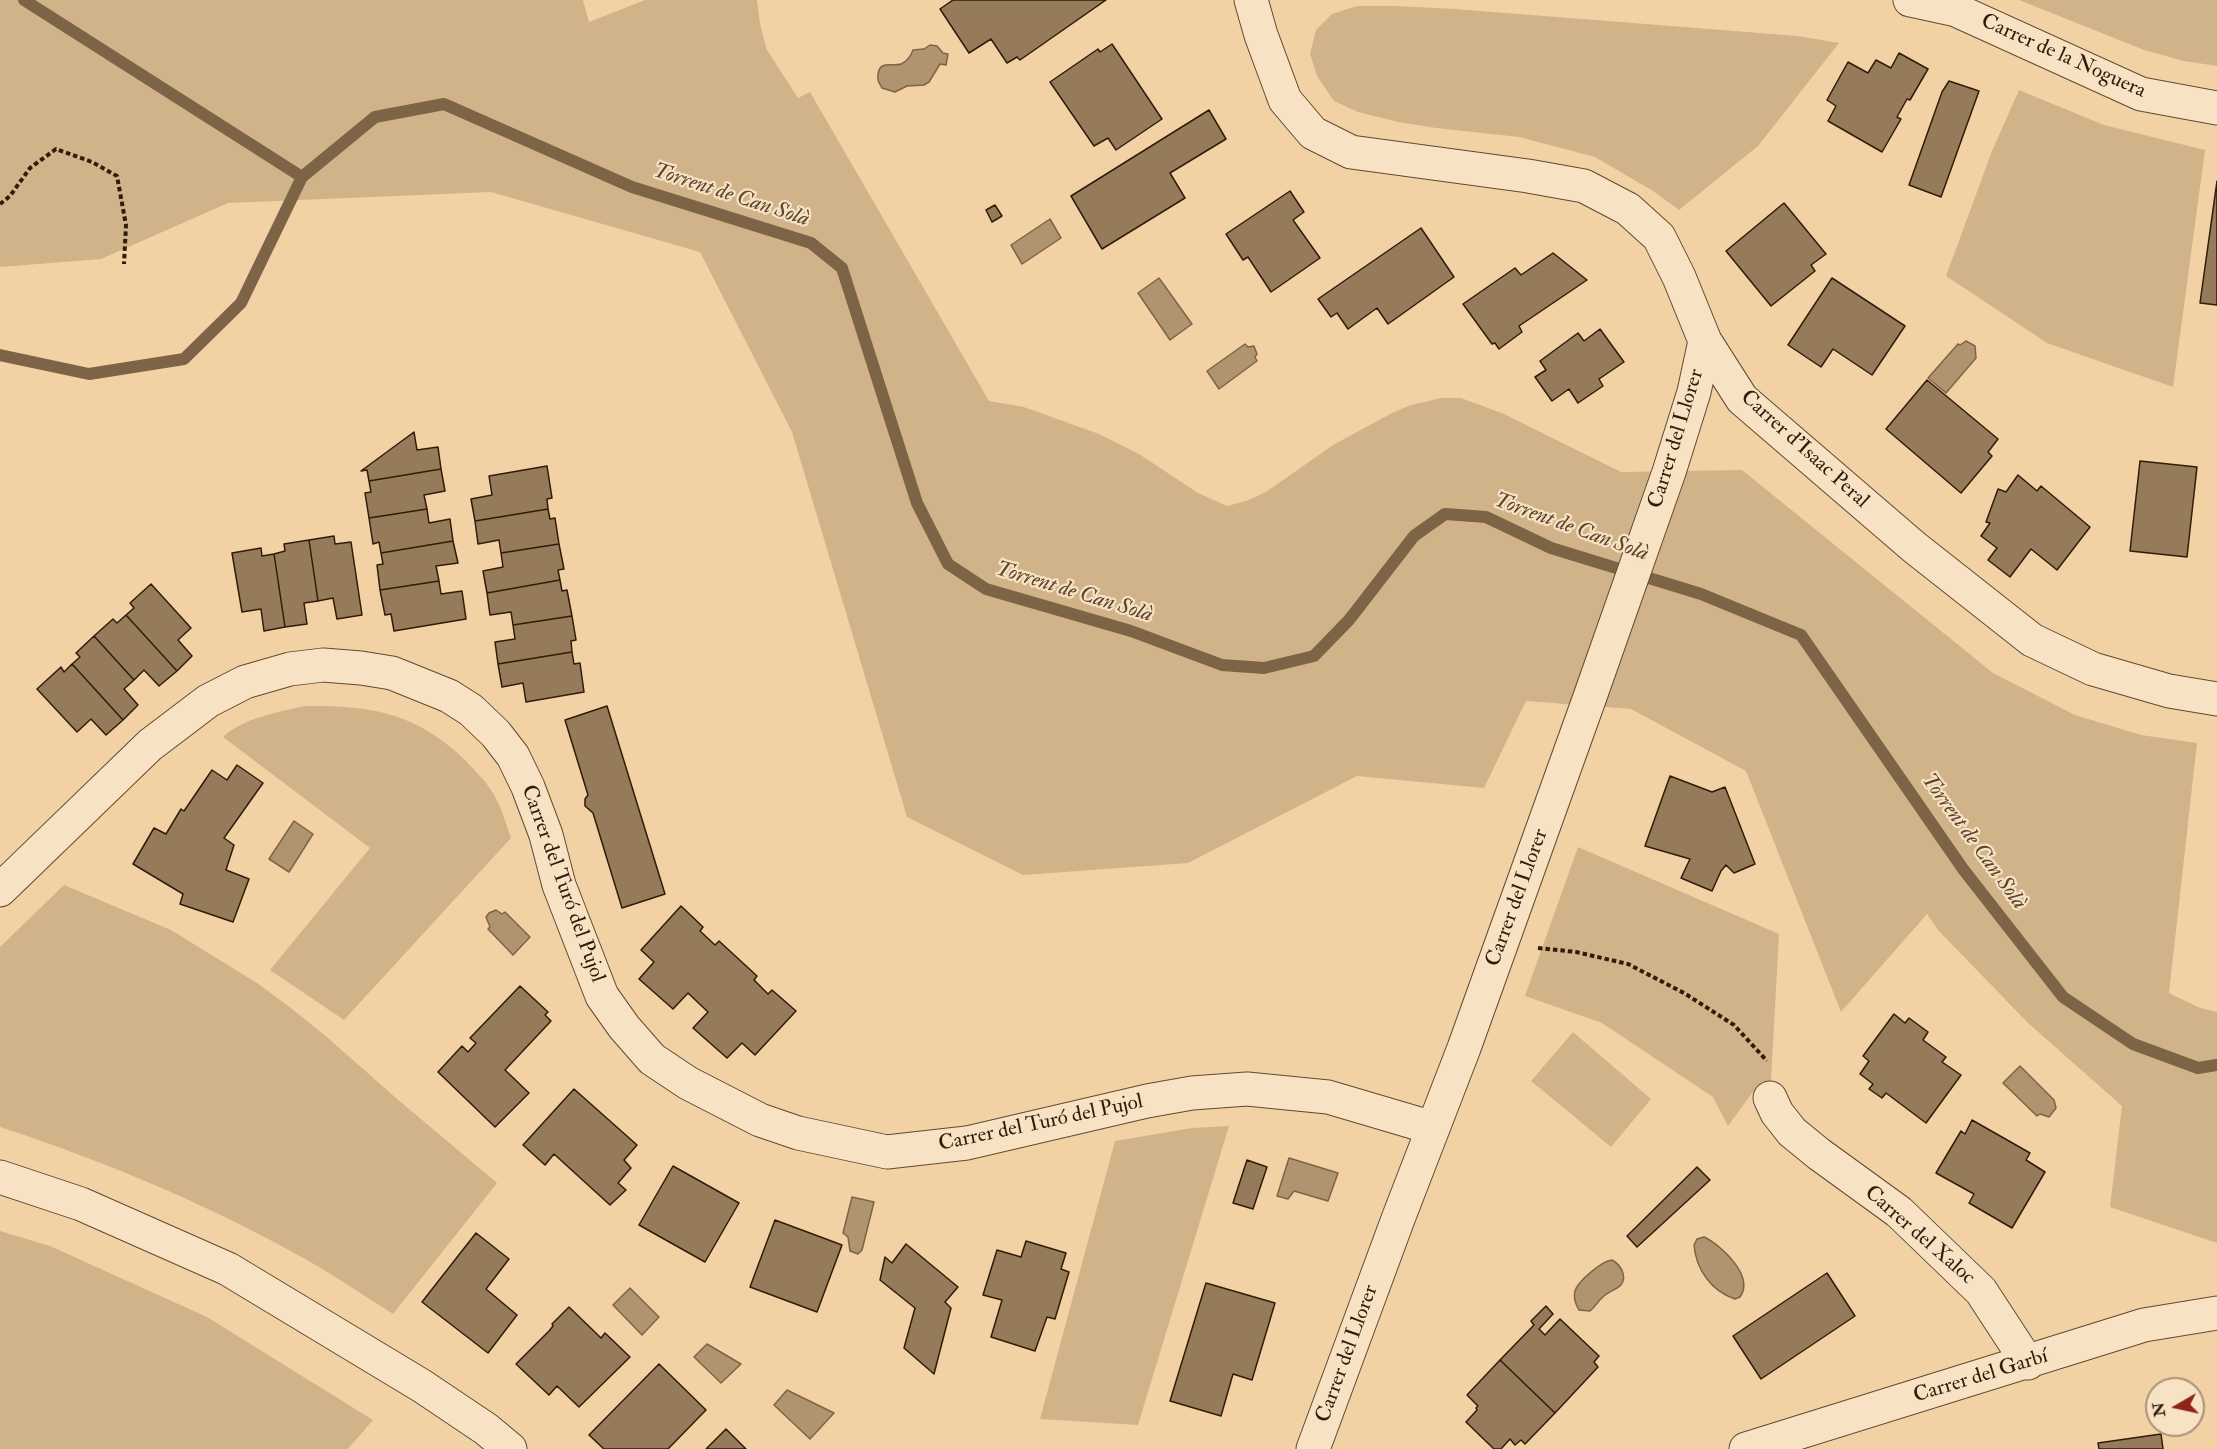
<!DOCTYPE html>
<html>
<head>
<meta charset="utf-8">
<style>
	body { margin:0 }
	#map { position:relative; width:2217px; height:1449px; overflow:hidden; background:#f2d2a5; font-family:"IM FELL Double Pica",serif }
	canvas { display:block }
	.north { position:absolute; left:2145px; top:1377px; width:60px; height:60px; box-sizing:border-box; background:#f7e2c4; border:2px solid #a79379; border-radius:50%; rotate:261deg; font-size:16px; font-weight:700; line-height:24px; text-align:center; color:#301c09 }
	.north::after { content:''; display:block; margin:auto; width:21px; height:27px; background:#8f2418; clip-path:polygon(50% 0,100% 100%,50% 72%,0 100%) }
</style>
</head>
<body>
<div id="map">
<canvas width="2217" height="1449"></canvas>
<div class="north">N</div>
</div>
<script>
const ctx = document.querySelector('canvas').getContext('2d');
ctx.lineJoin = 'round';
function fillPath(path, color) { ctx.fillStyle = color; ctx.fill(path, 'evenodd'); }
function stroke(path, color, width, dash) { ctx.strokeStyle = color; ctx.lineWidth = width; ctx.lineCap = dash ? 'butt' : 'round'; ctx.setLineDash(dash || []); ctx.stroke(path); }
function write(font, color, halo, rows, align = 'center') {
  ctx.font = font + ' "IM FELL Double Pica",serif'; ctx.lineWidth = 4.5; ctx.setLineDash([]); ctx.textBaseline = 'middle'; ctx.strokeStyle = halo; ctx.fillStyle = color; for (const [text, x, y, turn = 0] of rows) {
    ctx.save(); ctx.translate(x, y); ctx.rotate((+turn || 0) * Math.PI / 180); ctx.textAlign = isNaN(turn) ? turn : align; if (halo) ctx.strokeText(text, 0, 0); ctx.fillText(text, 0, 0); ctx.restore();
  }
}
const green = new Path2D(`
	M0,0H583L589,22L645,0H757L760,24L767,50L798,98L810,92L989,401L1024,407L1099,434L1139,454L1198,493L1227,506L1246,501L1266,492L1333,445L1392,413L1411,405L1441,398H1461L1504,414L1621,472L1742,470L1993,673L2075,715L2141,735L2197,743L2169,993L2200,1008L2217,1012V1243L2110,1207L2122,1106L2028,1023L1938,930L1927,914L1841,1012L1746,771L1631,709L1526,701L1484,788L1357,776L1188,863L1023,875L907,817L792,432L700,252L491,192L228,203L101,259L0,267Z
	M2019,0H2217V66L2184,61L2144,50Z
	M1357,6H1396L1455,9L1798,36L1839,43L1758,146L1679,210L1653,191L1595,157L1519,137L1436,128L1398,122L1358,112L1334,101L1317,76L1310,54L1316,30L1332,14Z
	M2019,90L2104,125L2205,150L2173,387L2047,343L1946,276L1992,151Z
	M305,706C370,705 417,713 465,760C475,771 487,782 494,795C502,808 506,824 511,838L344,1020L270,970L370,848L223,737C241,719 281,711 305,706Z
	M1578,847L1779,934L1771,1081L1752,1093L1728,1126L1713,1097L1602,1023L1525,996Z
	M64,885L171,930L257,983L291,1008L328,1038L396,1098L497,1183L393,1314C368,1298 344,1282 319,1267C219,1209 110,1163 0,1127V947Z
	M1573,1032L1651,1099L1611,1147L1531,1081Z
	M1229,1126L1138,1425L1040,1419L1115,1141L1192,1128Z
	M0,1231L50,1246L207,1317L373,1420L348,1449H0Z`);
const water = new Path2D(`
	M930,45L937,46L943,53L948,54L946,65L940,64L929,82L924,85L907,86L895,92L882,88C879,83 877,80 878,74C880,60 892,67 901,64C908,61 911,56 913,50L924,49Z
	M1050,219L1061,238L1022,264L1011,245Z
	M1159,278L1192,324L1170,340L1138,293Z
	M1966,341L1975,346L1976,358L1946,393L1928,378L1958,344L1960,345Z
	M1245,344L1248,347L1254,346L1257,354L1255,357L1257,361L1219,389L1207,371Z
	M294,821L313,834L289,872L269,859Z
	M496,910L502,914L505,912L530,937L513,955L488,929L490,927L486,917L489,913Z
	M2020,1066L2054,1100L2056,1108L2049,1117L2040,1114L2037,1116L2003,1083Z
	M1289,1158L1338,1173L1328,1201L1294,1191L1288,1199L1277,1196Z
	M852,1197L874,1202L862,1250L858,1254L850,1251L848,1237L843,1233Z
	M1704,1237C1721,1245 1755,1276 1740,1297L1735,1299C1711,1291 1696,1269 1694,1245L1697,1239Z
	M1612,1260C1623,1266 1629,1281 1617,1288C1612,1291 1608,1293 1604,1296C1598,1301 1595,1307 1590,1311L1579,1310C1576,1305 1573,1298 1575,1291C1578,1281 1602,1261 1612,1260Z
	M630,1288L659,1317L642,1335L613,1305Z
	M707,1344L741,1364L721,1383L694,1357Z
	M787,1390L834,1413L810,1439L774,1405Z`);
const stream = new Path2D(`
	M24,0L302,177
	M0,355L89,374L184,359L241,303L302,177L375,117L444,104L632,187L811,243L842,268L917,503L948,564L986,589L1131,631L1222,665L1264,668L1314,656L1349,620L1414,536L1445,514L1486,517L1551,548L1701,594L1801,635L1963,869L2063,997L2133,1044L2198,1068L2217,1065`);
const building = new Path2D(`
	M953,0H1106L1020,60L1017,57L1007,63L991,39L969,53L940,9Z
	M1112,44L1162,119L1116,150L1108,138L1094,146L1050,82L1098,49L1100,52Z
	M1899,53L1928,69L1910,100L1907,99L1897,117L1901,119L1882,152L1828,121L1836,106L1827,100L1848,62L1868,73L1876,60L1891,68Z
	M1949,81L1979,91L1941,197L1909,185L1942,92Z
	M1209,110L1226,139L1170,173L1185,198L1102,249L1071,196Z
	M2217,181V305L2200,303Z
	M1290,191L1304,212L1293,220L1320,258L1271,292L1248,257L1243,260L1226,234Z
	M1784,203L1826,254L1811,265L1815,271L1771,306L1726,251Z
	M995,205L1002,216L992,222L986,210Z
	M1421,228L1454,277L1388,324L1377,308L1348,329L1337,313L1331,317L1318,299Z
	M1553,253L1587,280L1519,326L1522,332L1499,349L1495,343L1492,344L1463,304L1515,268L1521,275Z
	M1832,278L1905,326L1872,375L1833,349L1821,367L1788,345Z
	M1600,329L1624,362L1599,379L1603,386L1578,403L1569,389L1552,401L1535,377L1546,370L1540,361L1578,333L1584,341Z
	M1927,380L1998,439L1988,452L1992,456L1961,493L1886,429Z
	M414,432L417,450L438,447L441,469L369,481L367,470L361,471Z
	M2140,461L2197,467L2187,557L2130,551Z
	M547,466L552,498L547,499L548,509L475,521L471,499L492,495L489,476Z
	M441,469L445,491L424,495L427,509L369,518L365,493L371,492L369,481Z
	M2018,475L2037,491L2041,486L2090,527L2057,570L2031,549L2010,577L1988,560L1997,548L1981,536L1990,523L1986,522L1998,489L2006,492Z
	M427,509L429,523L450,519L453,541L381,553L379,542L373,544L369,518Z
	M548,509L550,519L555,518L559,544L501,553L499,540L478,544L475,521Z
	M334,536L335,544L351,542L362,615L337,619L333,598L318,601L309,540Z
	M309,540L318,601L304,603L307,624L285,627L274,554L285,551L284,544Z
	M453,541L458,563L436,566L439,581L380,590L377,565L383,564L381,553Z
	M559,544L564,569L558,570L560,580L487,593L483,571L503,567L501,553Z
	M261,548L262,556L274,554L285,627L264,631L261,609L242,612L232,553Z
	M560,580L562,591L567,590L572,616L513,625L511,612L490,615L487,593Z
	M439,581L441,594L462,591L466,619L394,631L391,614L385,615L380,590Z
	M151,584L191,628L178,640L192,656L177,671L126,615L134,608L130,603Z
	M126,615L177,671L159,686L144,670L134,680L94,636L113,619L117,623Z
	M572,616L576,640L571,641L572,652L498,664L495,642L515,639L513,625Z
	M94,636L134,680L124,689L138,705L123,720L72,664L80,657L76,653Z
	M572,652L574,664L580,663L584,692L526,702L523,683L502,687L498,664Z
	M72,664L123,720L106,735L91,719L77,732L37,689L61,667L64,672Z
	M607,706L665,894L622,908L593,813L585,806V799L588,795L565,720Z
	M237,765L263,783L224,838L234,845L226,870L249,879L233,922L180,904L183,894L133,864L154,828L166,834L181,809L184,811L212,770L227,780Z
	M1670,776L1712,792L1725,787L1755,864L1734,873L1726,865L1721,871L1712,891L1681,878L1690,859L1645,846Z
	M681,906L703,927L700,931L715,945L719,941L757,976L754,980L768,994L772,990L796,1011L755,1055L742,1043L727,1058L693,1028L708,1012L688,993L673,1009L639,979L654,962L641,950Z
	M520,986L548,1012L545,1015L551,1021L505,1070L529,1093L495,1127L438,1072L462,1046L468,1052L476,1043L470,1038Z
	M1894,1014L1905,1023L1909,1018L1928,1032L1923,1040L1946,1057L1942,1062L1961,1075L1926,1123L1886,1093L1882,1098L1869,1089L1873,1084L1860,1074L1869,1061L1863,1056Z
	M574,1089L637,1145L624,1160L631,1168L618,1183L626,1190L610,1205L554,1154L545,1165L523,1145Z
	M1972,1120L2030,1153L2026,1160L2045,1172L2012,1228L1969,1203L1974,1194L1936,1173L1961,1131L1965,1134Z
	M1247,1160L1267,1167L1253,1209L1233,1203Z
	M673,1166L739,1203L705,1262L639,1225Z
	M1697,1167L1710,1180L1637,1247L1627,1236Z
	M775,1220L842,1245L817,1312L750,1287Z
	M476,1233L509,1259L486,1289L517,1315L488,1353L422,1302Z
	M1026,1241L1066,1253L1061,1269L1069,1272L1055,1319L1047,1317L1035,1351L991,1337L1002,1300L983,1295L997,1250L1021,1257Z
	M906,1244L958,1287L945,1302L951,1308L934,1374L904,1348L915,1308L880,1280L885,1257L892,1263Z
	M1827,1273L1855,1316L1761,1379L1733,1336Z
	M1206,1283L1275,1303L1252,1380L1233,1374L1221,1416L1170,1401Z
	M1546,1306L1553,1314L1539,1329L1545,1335L1560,1319L1599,1356L1594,1362L1598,1367L1555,1413L1500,1360L1534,1325L1531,1321Z
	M569,1307L601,1338L605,1333L630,1357L579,1407L557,1386L549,1395L516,1364L549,1331L553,1326L552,1324Z
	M1500,1360L1555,1413L1525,1444L1521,1440L1515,1445L1510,1439L1501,1449H1494L1466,1422L1477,1410L1476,1408L1478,1406L1467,1395Z
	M659,1364L706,1410L668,1449H604L589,1435Z
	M726,1429L746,1449H706Z
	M2161,1434L2163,1449H2099L2098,1443Z`);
const path = new Path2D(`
	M0,204L10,196L30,168L56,149L92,162L117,176L126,225L124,264
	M1538,948L1576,952L1628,964L1684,993L1734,1025L1767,1061`);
const minor = new Path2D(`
	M1251,0L1261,35L1285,100L1313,133L1351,152L1528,176L1584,186L1628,209L1659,237L1679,277L1705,341L1742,399L1914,547L2032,640L2093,669L2169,691L2217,699
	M1910,0L1956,10L2141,94L2217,108
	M0,890L150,745L208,701L245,682L290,669L323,665L361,668L392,673L449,696L471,710L496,734L513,756L528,787L546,835L559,885L602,996L624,1027L652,1059L688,1083L760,1120L798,1133L887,1152L967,1143L1147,1101L1192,1093L1247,1089L1328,1097L1433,1128
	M1770,1098L1777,1113L1792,1132L1819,1154L1899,1212L1981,1291L2028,1363
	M0,1177L81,1204L228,1269L422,1386L486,1429L510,1449
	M1313,1449L1398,1219L1464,1048L1591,694L1669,472L1694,392L1705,341
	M1746,1449L2144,1325L2217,1313`);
const streetNames = [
	["Carrer de la Noguera",2063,57,24],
	["Carrer del Llorer",1677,439,-73],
	["Carrer d'Isaac Peral",1804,450,42],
	["Carrer del Turó del Pujol",562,884,70],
	["Carrer del Llorer",1518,898,-70],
	["Carrer del Turó del Pujol",1041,1124,-12],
	["Carrer del Xaloc",1919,1236,41],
	["Carrer del Llorer",1348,1354,-70],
	["Carrer del Garbí",1981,1377,-17]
];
const waterNames = [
	["Torrent de Can Solà",731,196,18],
	["Torrent de Can Solà",1571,528,20],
	["Torrent de Can Solà",1074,593,17],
	["Torrent de Can Solà",1973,842,54]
];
fillPath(green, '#d1b38a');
fillPath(water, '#b09470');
stroke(water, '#7d6447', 1.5);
stroke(stream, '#7d6447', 12);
fillPath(building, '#957b5a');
stroke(building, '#301c09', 1.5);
stroke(minor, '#604a30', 35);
stroke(path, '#301c09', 4, [4.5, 3]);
stroke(minor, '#f7e2c4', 33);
write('21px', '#301c09', '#f7e2c4', streetNames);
write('italic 22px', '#5d462d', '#f7e2c4', waterNames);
</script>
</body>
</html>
